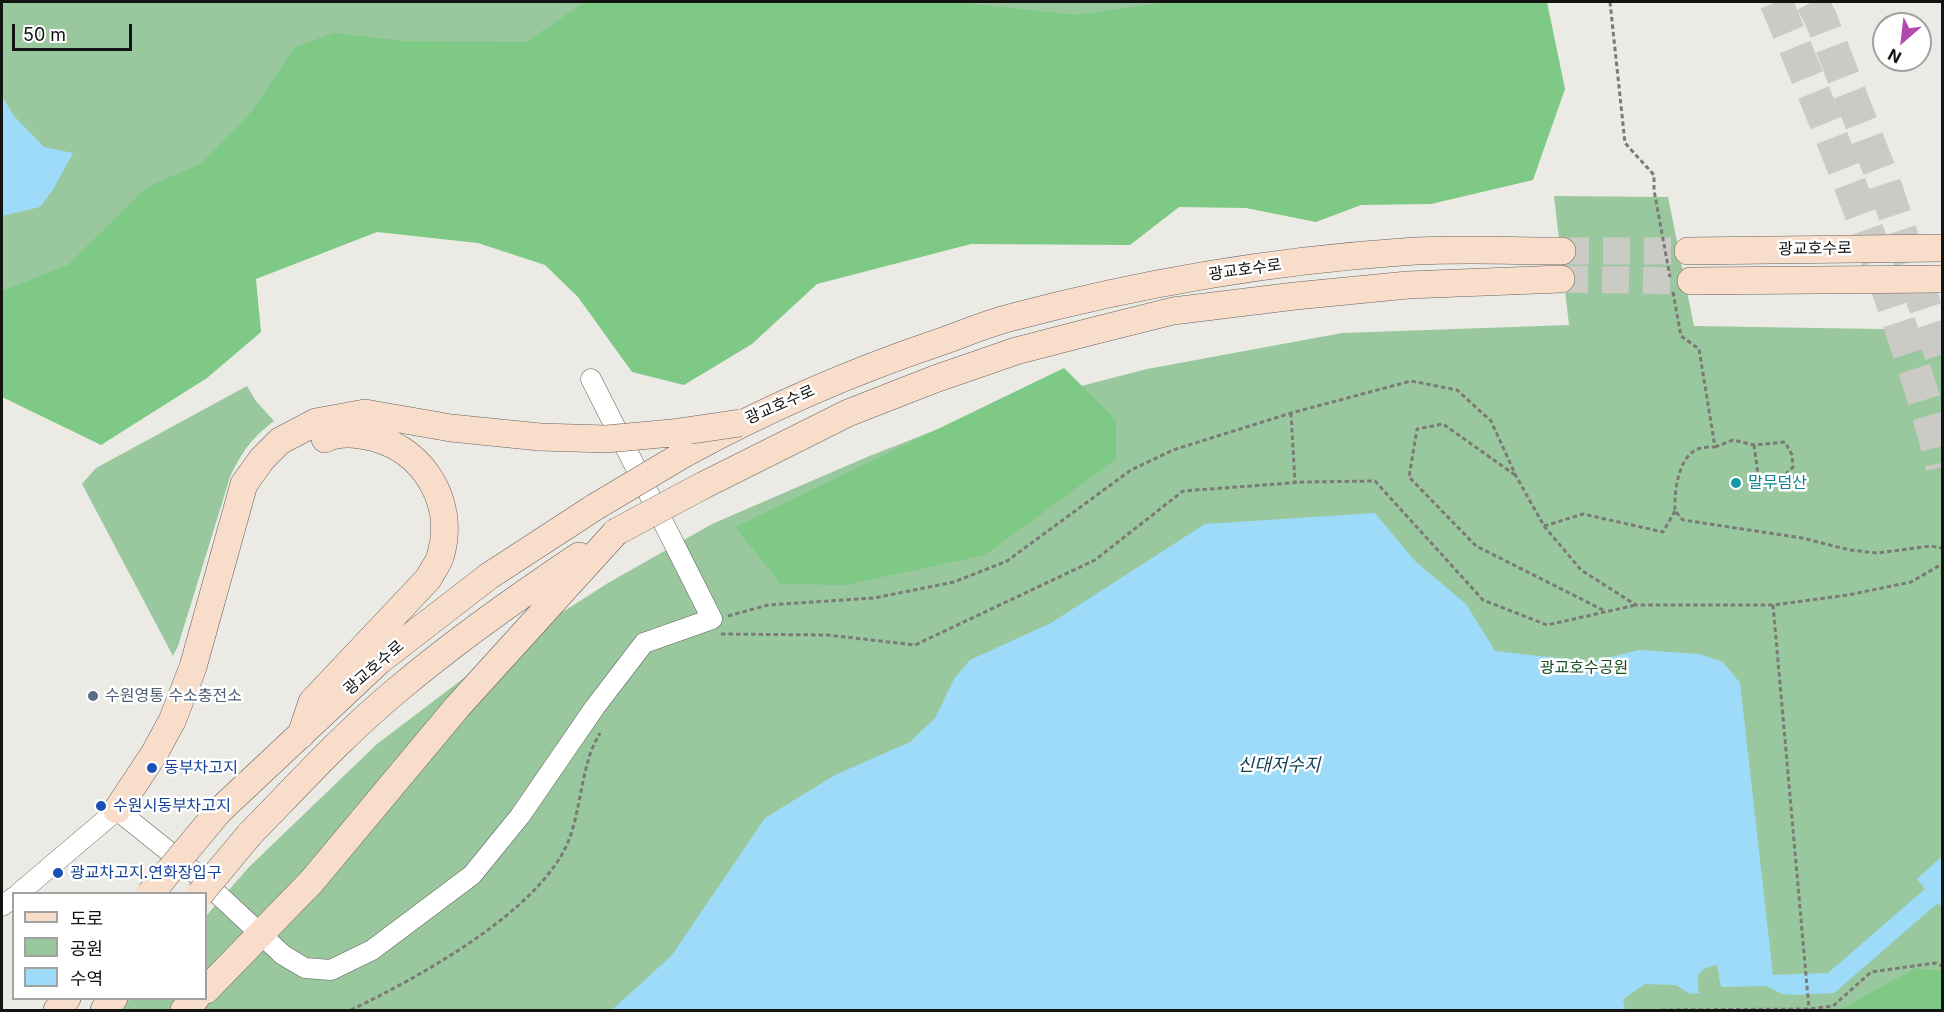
<!DOCTYPE html>
<html>
<head>
<meta charset="utf-8">
<style>
	body { margin:0 }
	#map { position:relative; width:1944px; height:1012px; overflow:hidden; background:#eceae4; font-family:Inter,"Noto Sans KR",sans-serif }
	canvas { display:block }
	.frame { position:absolute; inset:0; border:3px solid #131311; pointer-events:none }
	.legend { position:absolute; left:12px; top:892px; width:195px; height:108px; box-sizing:border-box; background:#fff; border:2px solid #a1a1a0; margin:0; padding:8px 10px; list-style:none; font-size:18px; color:#131311 }
	.legend li { display:flex; align-items:center; gap:12px; height:30px }
	.legend b { width:30px; border:2px solid #a1a1a0 }
	.north { position:absolute; left:1872px; top:12px; width:60px; height:60px; box-sizing:border-box; background:#fff; border:2px solid #a1a1a0; border-radius:50%; rotate:208deg; font-size:16px; font-weight:700; line-height:24px; text-align:center; color:#131311 }
	.north::after { content:''; display:block; margin:auto; width:21px; height:27px; background:#b249ac; clip-path:polygon(50% 0,100% 100%,50% 72%,0 100%) }
	.scale { position:absolute; left:12px; top:24px; width:120px; height:27px; box-sizing:border-box; border:3px solid #131311; border-top:0; padding-left:8px; font-size:18px; line-height:21px; white-space:nowrap; color:#131311; -webkit-text-stroke:4px #fff; paint-order:stroke }
</style>
</head>
<body>
<div id="map">
<canvas width="1944" height="1012"></canvas>
<div class="frame"></div>
<ul class="legend">
<li><b style="height:8px;background:#f8ddca"></b>도로</li>
<li><b style="height:16px;background:#9ac89e"></b>공원</li>
<li><b style="height:16px;background:#9edbf8"></b>수역</li>
</ul>
<div class="north">N</div>
<div class="scale">50 m</div>
</div>
<script>
const ctx = document.querySelector('canvas').getContext('2d');
ctx.lineJoin = 'round';
function fillPath(path, color) { ctx.fillStyle = color; ctx.fill(path, 'evenodd'); }
function stroke(path, color, width, dash) { ctx.strokeStyle = color; ctx.lineWidth = width; ctx.lineCap = dash ? 'butt' : 'round'; ctx.setLineDash(dash || []); ctx.stroke(path); }
function write(font, color, halo, rows, align = 'center') {
  ctx.font = font + ' Inter,"Noto Sans KR",sans-serif'; ctx.lineWidth = 5; ctx.setLineDash([]); ctx.textBaseline = 'middle'; ctx.strokeStyle = halo; ctx.fillStyle = color; for (const [text, x, y, turn = 0] of rows) {
    ctx.save(); ctx.translate(x, y); ctx.rotate((+turn || 0) * Math.PI / 180); ctx.textAlign = isNaN(turn) ? turn : align; if (halo) ctx.strokeText(text, 0, 0); ctx.fillText(text, 0, 0); ctx.restore();
  }
}
const green = new Path2D(`
	M2,2H1290L398,190L2,346Z
	M1554,196L1668,197L1694,326L1942,330V1010H120L130,999L206,998V916L249,867L377,744L489,659L608,583L712,524L867,457L984,411L1147,369L1342,333L1569,325Z
	M247,386L256,401L274,421C251,439 243,450 230,477L178,646L173,656L82,484L96,468Z`);
const forest = new Path2D(`
	M585,2H955L1076,15L1169,2H1547L1565,89L1533,180L1431,204L1361,205L1316,222L1246,208L1179,207L1130,245L971,244L817,284L752,344L684,385L632,372L578,297L545,265L478,243L377,232L256,279L261,332L207,378L101,445L2,397V291L68,265L147,187L202,163L253,110L295,47L334,33L403,41L526,42Z
	M1064,368L1116,420V459L985,555L845,585L781,584L735,527Z
	M1916,968L1942,971V1010H1839Z`);
const water = new Path2D(`
	M2,96L14,116L44,147L73,153L52,191L40,207L2,216Z
	M1375,513L1415,561L1466,604L1495,651L1591,662L1639,650L1699,654L1723,662L1740,683L1773,975L1828,973L1925,889L1917,879L1942,856V908L1938,903L1834,993L1796,995L1782,994L1766,986L1721,987L1717,965C1697,969 1696,974 1699,993L1690,994L1676,985L1645,984L1623,999L1625,1010H612L672,955L765,818L835,775L910,742L935,718L954,679L970,660L1051,623L1205,524Z`);
const secondaryTunnel = new Path2D(`
	M1562,251H1688
	M1561,279L1691,281`);
const highwayTunnel = new Path2D(`
	M1776,2C1822,111 1867,222 1903,335C1918,379 1932,422 1942,467
	M1812,2L1821,19L1884,182L1942,358`);
const path = new Path2D(`
	M1610,2L1625,143L1654,175V190L1670,277
	M1673,292L1681,336L1699,349L1715,447C1711,447 1705,447 1701,448C1678,453 1674,493 1675,511L1683,520L1802,538L1850,550L1877,553L1931,546L1942,548
	M1291,413L1295,483
	M1715,447L1733,440L1754,445L1785,442L1792,455L1793,467L1777,483L1759,482L1754,445
	M1515,475L1443,424L1417,429L1409,477L1476,546L1605,611
	M1544,526L1583,514L1663,532L1675,511
	M1773,605L1809,1009
	M728,616L768,605L874,598L954,582L1007,561L1131,470L1173,450L1291,413L1411,381L1457,390L1491,421L1516,476L1544,526L1581,570L1636,605H1773L1848,595L1911,582L1942,564
	M721,634L828,635L915,645L1095,560L1183,491L1304,482L1375,481L1483,600L1547,625L1636,605
	M351,1010C417,978 539,912 568,842C579,815 580,786 589,758C591,749 596,741 600,733
	M1661,1010L1809,1009L1833,1006L1871,972L1935,963L1942,966`);
const street = new Path2D(`
	M18,894L117,810L193,871L283,955L305,968L331,970L372,950L472,875L520,816L595,707L644,643L712,619L591,379
	M2,906L14,897`);
const secondary = new Path2D(`
	M1688,251L1942,248
	M1691,281L1942,279
	M684,454C766,409 851,372 940,342C963,334 986,324 1009,318C1137,284 1269,261 1402,252C1455,248 1509,251 1562,251
	M702,486L848,413L935,379L1016,351L1097,330L1173,311L1295,296L1408,285L1561,279
	M301,735L312,702L428,579C432,571 439,563 441,554C455,503 425,452 375,438C359,434 340,431 325,439
	M117,810L154,754L172,721L193,667L244,484L262,459L280,441L316,422L365,413L451,428L540,437
	M219,811L379,661L489,576L595,507
	M249,835C297,786 343,735 396,691C454,642 516,598 579,556
	M206,990L312,881L458,706L616,532
	M57,1010L67,998
	M104,1010L114,998
	M184,1010L196,998`);
const secondaryBridge = new Path2D(`
	M540,437L606,439L672,433L740,423
	M595,507L684,454
	M616,532L702,486
	M150,894L219,811
	M200,894L249,835`);
const markers = [
	[1736,483,6,"#0f9aa8"],
	[93,696,6,"#5c6f8a"],
	[152,768,6,"#1a4fb4"],
	[101,806,6,"#1a4fb4"],
	[58,873,6,"#1a4fb4"]
];
const streetNames = [
	["광교호수로",1815,249,-1],
	["광교호수로",1245,270,-8],
	["광교호수로",780,405,-24],
	["광교호수로",374,668,-41]
];
const cultureNames = [
	["말무덤산",1748,483]
];
const parkNames = [
	["광교호수공원",1584,668]
];
const serviceNames = [
	["수원영통 수소충전소",105,696]
];
const transitNames = [
	["동부차고지",164,768],
	["수원시동부차고지",113,806],
	["광교차고지.연화장입구",70,873]
];
const waterNames = [
	["신대저수지",1279,766]
];
fillPath(green, '#9ac89e');
fillPath(forest, '#7dc985');
fillPath(water, '#9edbf8');
stroke(secondaryTunnel, '#cbcac4', 27, [27, 14]);
stroke(highwayTunnel, '#cbcac4', 33, [33, 16]);
stroke(street, '#64625d', 21);
stroke(secondary, '#64625d', 28);
stroke(path, '#7b7a76', 3, [4.5, 3]);
stroke(street, '#fff', 20);
stroke(secondary, '#f8ddca', 27);
stroke(secondaryBridge, '#64625d', 28, []);
stroke(secondaryBridge, '#f8ddca', 27);
for (const [x, y, r, color] of markers) { const dot = new Path2D(); dot.arc(x, y, r, 0, 2 * Math.PI); ctx.fillStyle = color; ctx.fill(dot); stroke(dot, '#fff', 2); }
write('16px', '#131311', '#fff', streetNames);
write('16px', '#0d838f', '#fff', cultureNames, 'left');
write('16px', '#184e23', '#fff', parkNames);
write('16px', '#4e5e75', '#fff', serviceNames, 'left');
write('16px', '#164399', '#fff', transitNames, 'left');
write('italic 18px', '#124357', '#fff', waterNames);
</script>
</body>
</html>
